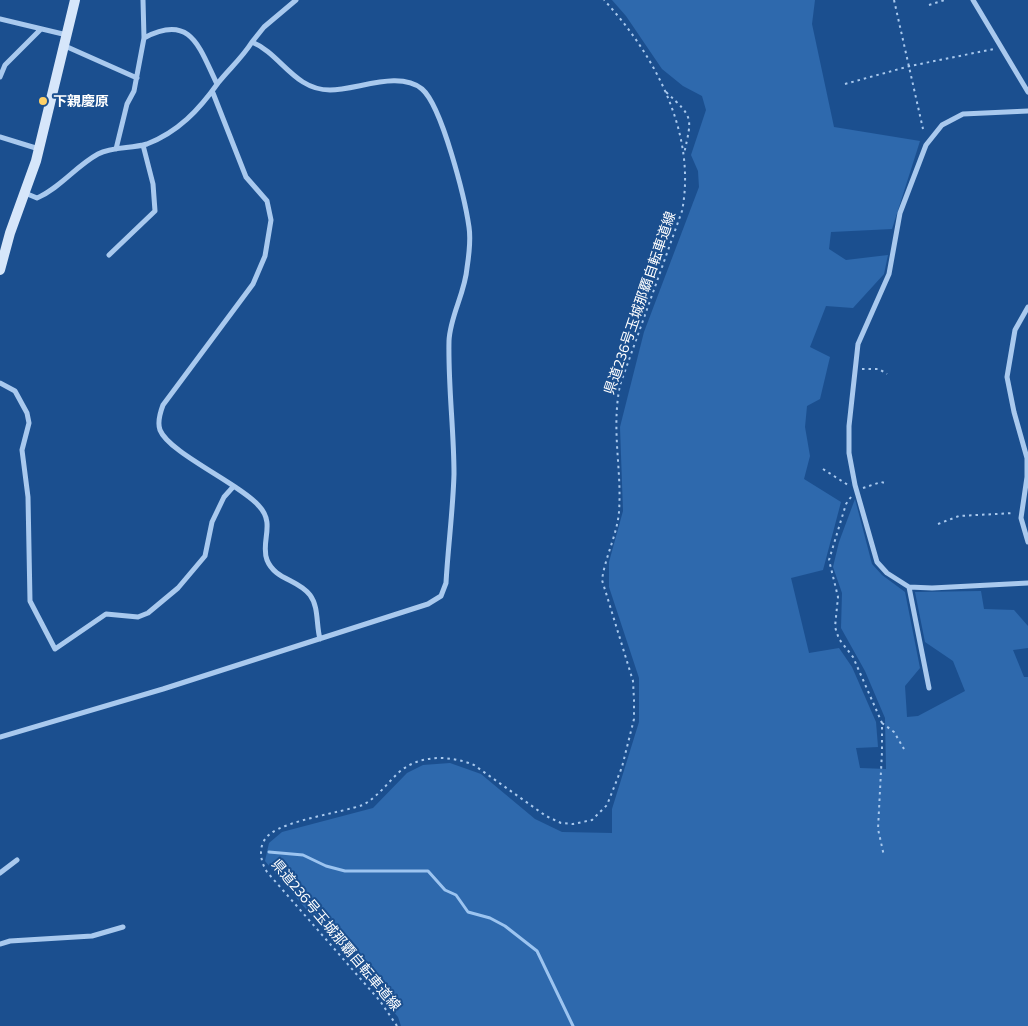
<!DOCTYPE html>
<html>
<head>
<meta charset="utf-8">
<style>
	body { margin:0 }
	canvas { display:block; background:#1b4f8f }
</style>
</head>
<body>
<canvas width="1028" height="1026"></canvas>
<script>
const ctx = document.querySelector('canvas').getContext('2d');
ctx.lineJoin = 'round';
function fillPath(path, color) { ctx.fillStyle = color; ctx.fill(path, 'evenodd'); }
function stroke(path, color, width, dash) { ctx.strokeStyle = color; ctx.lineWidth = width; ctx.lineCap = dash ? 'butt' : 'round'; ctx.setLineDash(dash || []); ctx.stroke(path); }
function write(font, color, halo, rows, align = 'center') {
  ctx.font = font + ' Commissioner,"Noto Sans JP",sans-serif'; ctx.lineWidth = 4; ctx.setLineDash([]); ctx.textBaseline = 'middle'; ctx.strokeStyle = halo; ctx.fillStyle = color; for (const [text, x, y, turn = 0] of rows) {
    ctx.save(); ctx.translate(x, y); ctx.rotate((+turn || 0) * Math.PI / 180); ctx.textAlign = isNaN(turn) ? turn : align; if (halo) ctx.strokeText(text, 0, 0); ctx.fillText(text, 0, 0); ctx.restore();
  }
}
const green = new Path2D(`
	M612,0H815L812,24L834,127L920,141L892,229L831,232L829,249L846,260L888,255L884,274L853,308L826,306L810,347L830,357L820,399L807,406L805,427L810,456L804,479L841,502L823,570L791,578L809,653L839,648L852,667L876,722L878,747L856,748L860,768L886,769L885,718L865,671L841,628L842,593L833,567L839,542L855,499L872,564L882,575L905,592L920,668L905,686L907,717L918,716L965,691L953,661L925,642L915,592L981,591L984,609L1014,610L1028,626V648L1013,650L1024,677H1028V1026H401L398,1017L265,861L269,843L282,832L373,808L407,773L423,765L450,763L481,774L535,819L562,832L612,833V809L639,722V678L609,587V562L623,511L620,427L644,332L699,187L698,171L691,155L706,110L702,96L683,86L662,69L626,16Z`);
const stream = new Path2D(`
	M269,852L303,855L326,866L345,871H428L445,890L456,895L468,912L490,918L505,926L537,951L573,1026`);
const path = new Path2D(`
	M894,0L923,129
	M929,5L945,0
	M845,84L910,66L994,49
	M666,92C694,118 692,117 684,154
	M862,369H879L887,374
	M823,469L848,485
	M863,488L881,482L885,483
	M851,497L846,504L829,560L838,597L835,627L839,639L853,657L882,723V752L878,829L884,856
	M938,524L959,516L1014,513
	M882,723L894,732L904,749
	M397,1026L380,1001L267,872C260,861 257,844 270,834C288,820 339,813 363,805C377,797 386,785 397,774C418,754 450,755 474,765L546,816L561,823L573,824L592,820L607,805L622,767L634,719V700L633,681L602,580C605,557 617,535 619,512C622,468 611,431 620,385L682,211C697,134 655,55 604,0`);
const minor = new Path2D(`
	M973,0L1028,92
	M0,19L67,35
	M144,38C191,13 199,47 217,84
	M252,42L264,27L296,0
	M65,46L137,78
	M0,77L5,65L41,29
	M213,93L246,177L267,201L271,220L265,256L253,284L163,405C160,413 157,422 160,430C169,453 240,484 259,506C276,524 260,542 267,560C275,580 298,579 310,595C319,607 316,625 320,639
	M1028,111L963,114L942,125L926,145L900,213L889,274L858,344L849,426V453L855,485L877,562L887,573L909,587L932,588L1028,583
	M0,137L39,149
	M116,149L127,104L134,91L144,38L143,0
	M109,255L155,211L153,184L143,145
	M1028,307L1015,330L1007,377L1014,412L1027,458V477L1021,518L1028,542
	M0,383L15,391L27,413L29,423L22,450L28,497L30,601L55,649L106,614L138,617L148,613L178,588L205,556L212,522L224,497L233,487
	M909,587L929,688
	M0,737L163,689L428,604L441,596L446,583C448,547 453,510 454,474C454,430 448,386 449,341C450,316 465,293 467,268C469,255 471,240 469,227C465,199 442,106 422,89C399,70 357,90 330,90C294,90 281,54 252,42C242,58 229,69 218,83C199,110 178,132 147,144C131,149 113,146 98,154C76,166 60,188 37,198L25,193
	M0,873L17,860
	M0,944L10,941L92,936L123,927`);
const secondary = new Path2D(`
	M0,270L10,233L36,161L75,0`);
const markers = [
	[43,101,5,"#ffd166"]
];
const poiNames = [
	["下親慶原",53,101]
];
const streetNames = [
	["県道236号玉城那覇自転車道線",640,303,-71],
	["県道236号玉城那覇自転車道線",336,935,50]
];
fillPath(green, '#2e69ad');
stroke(stream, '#9cc4f0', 3);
stroke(path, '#a9c9ee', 2, [2.5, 4]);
stroke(minor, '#a9c9ee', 5);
stroke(secondary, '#d6e6fa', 10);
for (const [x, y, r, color] of markers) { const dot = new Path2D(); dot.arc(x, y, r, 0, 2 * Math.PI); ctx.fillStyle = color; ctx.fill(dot); stroke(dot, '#1b4f8f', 2); }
write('bold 14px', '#fff', '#1b4f8f', poiNames, 'left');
write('14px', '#fff', '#1b4f8f', streetNames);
</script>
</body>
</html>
